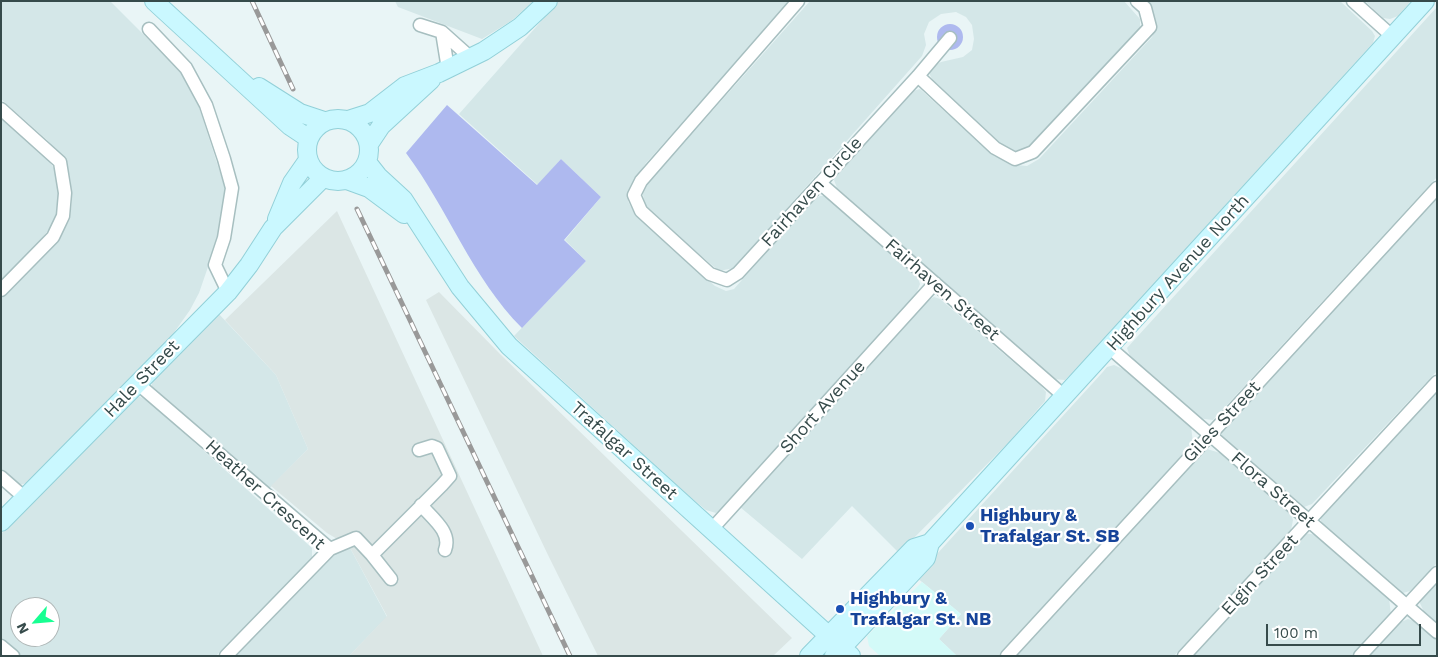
<!DOCTYPE html>
<html>
<head>
<meta charset="utf-8">
<style>
	body { margin:0 }
	#map { position:relative; width:1438px; height:657px; overflow:hidden; background:#e9f5f6; font-family:"Work Sans",sans-serif }
	canvas { display:block }
	.frame { position:absolute; inset:0; border:2px solid #364b4b; pointer-events:none }
	.north { position:absolute; left:10px; top:597px; width:50px; height:50px; box-sizing:border-box; background:#fff; border:1px solid #afb7b7; border-radius:50%; rotate:243deg; font-size:14px; font-weight:700; line-height:20px; text-align:center; color:#364b4b }
	.north::after { content:''; display:block; margin:auto; width:18px; height:22px; background:#17ff92; clip-path:polygon(50% 0,100% 100%,50% 72%,0 100%) }
	.scale { position:absolute; left:1266px; top:624px; width:155px; height:22px; box-sizing:border-box; border:2px solid #364b4b; border-top:0; padding-left:6px; font-size:15px; line-height:18px; white-space:nowrap; color:#364b4b; -webkit-text-stroke:4px #fff; paint-order:stroke }
</style>
</head>
<body>
<div id="map">
<canvas width="1438" height="657"></canvas>
<div class="frame"></div>
<div class="north">N</div>
<div class="scale">100 m</div>
</div>
<script>
const ctx = document.querySelector('canvas').getContext('2d');
ctx.lineJoin = 'round';
function fillPath(path, color) { ctx.fillStyle = color; ctx.fill(path, 'evenodd'); }
function stroke(path, color, width, dash) { ctx.strokeStyle = color; ctx.lineWidth = width; ctx.lineCap = dash ? 'butt' : 'round'; ctx.setLineDash(dash || []); ctx.stroke(path); }
function write(font, color, halo, rows, align = 'center') {
  ctx.font = font + ' "Work Sans",sans-serif'; ctx.lineWidth = 4.5; ctx.setLineDash([]); ctx.textBaseline = 'middle'; ctx.strokeStyle = halo; ctx.fillStyle = color; for (const [text, x, y, turn = 0] of rows) {
    ctx.save(); ctx.translate(x, y); ctx.rotate((+turn || 0) * Math.PI / 180); ctx.textAlign = isNaN(turn) ? turn : align; if (halo) ctx.strokeText(text, 0, 0); ctx.fillText(text, 0, 0); ctx.restore();
  }
}
const residential = new Path2D(`
	M1,1H110L180,71L199,107L225,188L218,238L199,293L190,310L168,341L28,483L18,485L1,470V299L60,238L70,219L72,200L70,177L63,159L47,140L1,99Z
	M395,1H534L511,21L482,39L398,7Z
	M559,1H791L646,163L629,189L628,201L635,215L715,286L726,291L734,289L812,200L820,196H827L917,276L920,284L916,294L726,505L716,513L706,510L689,496L514,336L586,261L565,240L601,197L561,159L538,185L459,114Z
	M810,1H1124L1140,19V29L1036,144L1026,150L1014,151L1006,148L935,85L929,73L933,66L941,62L963,57L972,50L974,39L972,25L966,17L956,12L941,14L929,22L924,34L926,45L922,56L734,268L719,271L646,209L642,190Z
	M1144,1H1340L1372,31L1375,36L1373,43L1091,353L1065,380L1053,379L837,188L834,180L837,172L913,91L920,89L994,156L1016,165L1027,166L1039,159L1152,37L1155,29L1154,17L1151,7Z
	M1365,1H1411L1398,16L1390,19L1383,18Z
	M1437,7V177L1213,420L1197,418L1131,359L1127,348Z
	M1,115L41,152L54,168L59,189V208L52,225L40,241L1,281Z
	M1437,195V371L1312,504L1304,507L1296,504L1221,436L1222,429Z
	M934,297L940,299L1041,386L1046,392L1045,401L1009,442L899,553L852,506L802,559L740,507L927,301Z
	M218,313L276,375L308,449L268,490L152,386V379Z
	M1114,365L1125,370L1191,426L1193,443L999,656H957L939,639L961,614L916,577L1102,373L1107,367Z
	M1437,390V563L1410,591L1403,593L1394,590L1326,530L1321,521V514Z
	M138,396L147,400L312,548V558L216,656H21L1,638V534ZM20,607H50V637H20Z
	M1207,449L1220,453L1291,514L1293,520L1291,530L1174,656H1015L1200,452Z
	M1303,533L1318,535L1389,598L1391,615L1353,656H1189Z
	M349,546L387,617L349,656H236L341,548Z
	M1437,583V624L1425,614L1419,601Z
	M1408,619L1417,622L1437,638V656H1368L1399,623Z`);
const commercial = new Path2D(`
	M922,582L961,614L939,639L957,656H880L869,646L867,636Z`);
const industrial = new Path2D(`
	M337,211L543,656H349L387,616L349,546L327,533L271,486L308,449L276,375L225,320Z
	M439,292L500,354L792,638L773,656H598L548,555L426,300Z`);
const green = new Path2D(`
	M937 37a13 13 0 1 1 26 0a13 13 0 1 1-26 0Z
	M447,105L537,185L561,159L601,197L564,240L586,261L522,328C472,278 448,209 406,153Z`);
const street = new Path2D(`
	M798,1L641,181L634,195L641,211L710,274L727,280L738,273L918,76L950,38
	M1353,1L1393,37
	M420,25L442,32L471,58
	M149,29L186,68L206,105L224,159L232,188L224,238L215,265L228,292
	M442,32L448,69
	M918,76L995,148L1015,159L1033,152L1150,27L1145,8L1137,1
	M1,109L60,162L65,193L63,216L53,237L1,290
	M820,183L1064,396
	M1110,348L1437,632
	M137,383L330,549L226,656
	M1,477L25,498
	M421,505C432,518 452,532 445,550
	M711,530L935,283
	M330,549L356,538L372,555L442,485L450,476L437,448L432,446L419,450
	M372,555L391,579
	M1,646L13,656
	M1007,656L1437,188
	M1184,656L1437,382
	M1360,656L1437,573`);
const secondary = new Path2D(`
	M154,1L290,126L308,138
	M259,87L300,113L324,121
	M307 150a31 31 0 1 1 62 0a31 31 0 1 1-62 0Z
	M348,120L370,113L405,86L439,73L484,51L520,27L548,1
	M369,144L381,126L431,80
	M367,162L378,176L403,199L460,287L509,346L851,656
	M347,180L369,188L404,214
	M277,219L292,183L308,160
	M1,522L228,292L249,265L273,228L323,178
	M809,656L914,548L930,543
	M834,656L926,558L930,543L1425,1`);
const rail = new Path2D(`
	M252,1L293,89
	M357,209L570,656`);
const markers = [
	[970,526,5,"#1a4fb4"],
	[840,609,5,"#1a4fb4"]
];
const streetNames = [
	["Fairhaven Circle",812,192,-48],
	["Highbury Avenue North",1178,273,-48],
	["Fairhaven Street",942,290,41],
	["Hale Street",142,379,-46],
	["Short Avenue",823,407,-48],
	["Giles Street",1222,422,-47],
	["Trafalgar Street",624,451,42],
	["Flora Street",1273,490,41],
	["Heather Crescent",265,495,42],
	["Elgin Street",1260,575,-47]
];
const transitNames = [
	["Highbury &",980,516],
	["Trafalgar St. SB",980,537],
	["Highbury &",850,599],
	["Trafalgar St. NB",850,620]
];
fillPath(residential, '#d4e7e8');
fillPath(commercial, '#d3faf8');
fillPath(industrial, '#dbe6e5');
fillPath(green, '#aeb9ef');
stroke(street, '#a7bfc0', 15);
stroke(secondary, '#92d0d8', 20);
stroke(street, '#fff', 12);
stroke(secondary, '#caf8ff', 18);
stroke(rail, '#999', 5);
stroke(rail, '#fff', 3, [9]);
for (const [x, y, r, color] of markers) { const dot = new Path2D(); dot.arc(x, y, r, 0, 2 * Math.PI); ctx.fillStyle = color; ctx.fill(dot); stroke(dot, '#fff', 2); }
write('18px', '#364b4b', '#fff', streetNames);
write('bold 18px', '#164399', '#fff', transitNames, 'left');
</script>
</body>
</html>
